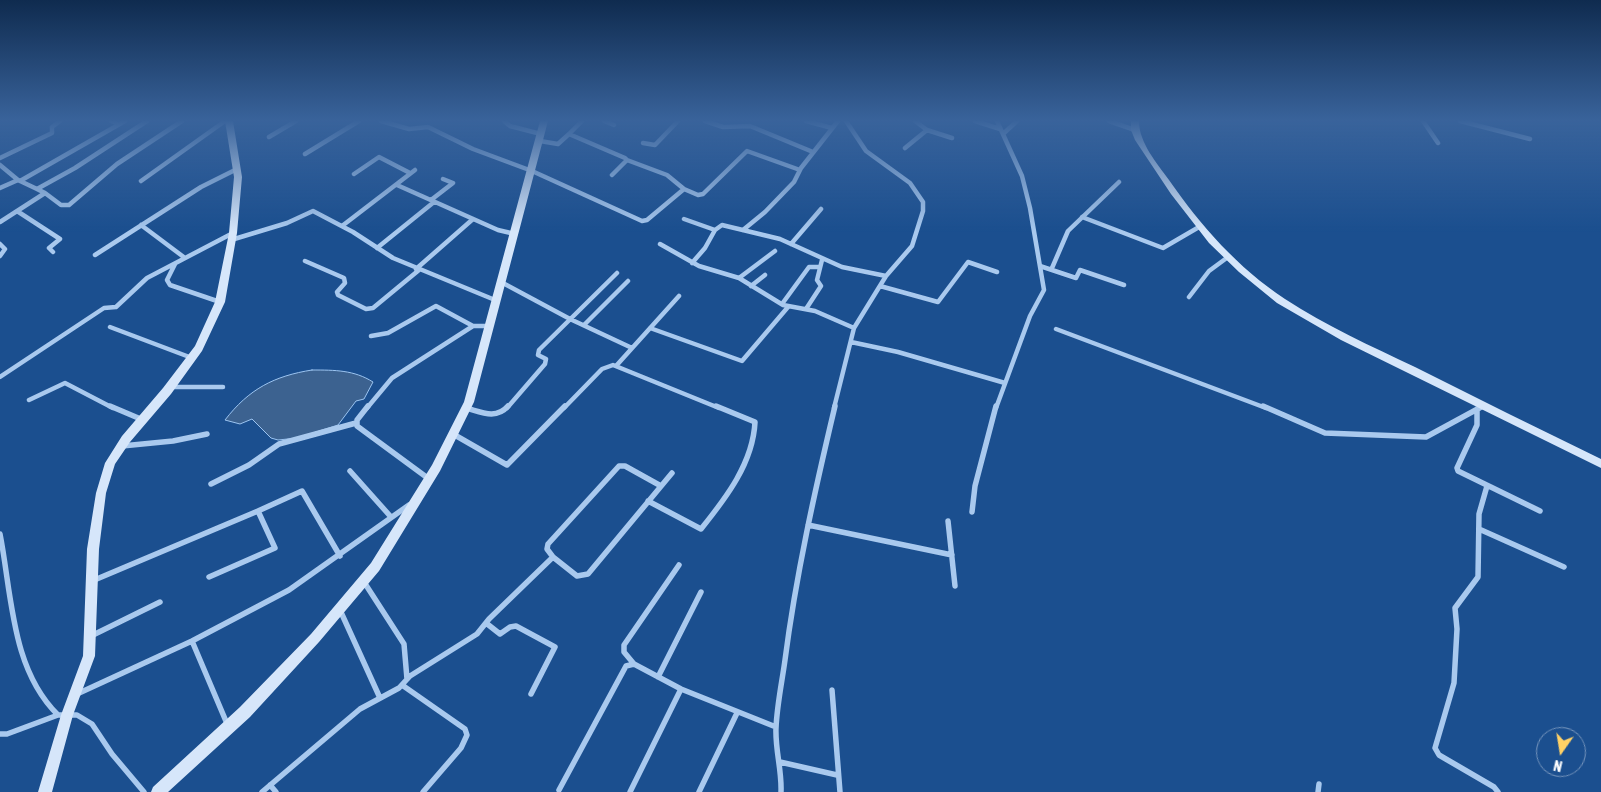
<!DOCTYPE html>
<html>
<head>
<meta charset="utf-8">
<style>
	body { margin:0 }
	#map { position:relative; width:1601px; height:792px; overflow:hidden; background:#1b4f8f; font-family:"Asap Condensed",sans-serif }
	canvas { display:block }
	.north { position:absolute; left:1536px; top:727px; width:50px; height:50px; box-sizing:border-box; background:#1b4f8f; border:1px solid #7695bc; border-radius:50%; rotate:193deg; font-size:14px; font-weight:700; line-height:20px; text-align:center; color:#fff }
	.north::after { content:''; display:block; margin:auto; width:18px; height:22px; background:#ffd166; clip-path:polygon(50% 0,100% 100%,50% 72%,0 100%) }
</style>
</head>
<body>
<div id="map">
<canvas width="1601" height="792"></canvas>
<div class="north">N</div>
</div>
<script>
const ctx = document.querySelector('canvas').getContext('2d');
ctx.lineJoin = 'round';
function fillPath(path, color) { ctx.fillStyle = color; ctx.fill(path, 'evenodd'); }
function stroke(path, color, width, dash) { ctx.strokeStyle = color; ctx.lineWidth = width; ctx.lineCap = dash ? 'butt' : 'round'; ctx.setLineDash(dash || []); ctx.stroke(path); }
const water = new Path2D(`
	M312,370C335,370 354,370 373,382L364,399L356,401L338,425L297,438L278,440L271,438L252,419L240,424L225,420C249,389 274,376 312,370Z`);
const streetFar1 = new Path2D(`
	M111,121L119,124
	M381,121L409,129L428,127L473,149L532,171L642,221L647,220L684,189L698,195L703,194L747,151L800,170
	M504,121L510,126L541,134
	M604,121L614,125
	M705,121L723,127L750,126L813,152
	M806,121L832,128
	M915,121L927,130L952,138
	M975,121L1000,129
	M1109,121L1135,130
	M1423,121L1438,143
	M1460,121L1530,139
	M569,134L582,121
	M1003,134L1017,121
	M269,137L296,121
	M540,141L558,144L569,134L625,158L627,160L612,175
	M643,143L655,145L678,121
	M905,148L927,130
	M305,154L359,121
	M0,158L52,133V127L60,121
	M627,160L667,175L684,189
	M0,165L18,180L37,189
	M354,174L379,157L410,173
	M20,181L125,121
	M141,181L225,121
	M397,185L498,230L515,234
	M0,188L18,180
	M45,193L37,189L75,168L147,121
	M431,200L453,183L443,179
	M17,211L60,239L49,248L53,252
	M1082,217L1163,248L1199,227
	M684,219L715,230L722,225L780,239L842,267L886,276
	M0,222L45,193L61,205H69L117,164L182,121
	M141,225L185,258
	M342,226L415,170
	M743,230L765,212L794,182L801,168L838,121
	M231,240L287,223L313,211L353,232L393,258L495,300
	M0,244L5,249L0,256
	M660,244L699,266L739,278L783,305L815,311L854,328
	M791,244L821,209
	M377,248L434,202
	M95,255L201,187L237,169
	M305,261L344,278L345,283L337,292L338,295L366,309L373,308L419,270
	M692,263L705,248L715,230
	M175,264L167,280L170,285L220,302
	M1040,266L1076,278L1080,270L1124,285
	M1052,268L1068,231L1119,182
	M416,269L473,219
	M739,278L775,251
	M501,282L570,319L632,348
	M751,286L765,275
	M880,286L938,302L968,262L997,272
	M1189,297L1209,271L1228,257
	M782,304L809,267H820
	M806,309L821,286L817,280L822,260
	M584,325L628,281
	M110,327L192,358
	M650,328L742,361L788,307
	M1056,329L1266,408
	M371,336L388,333L436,306L473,326
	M851,342L898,352L1005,383
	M616,366L679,296
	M0,377L104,308L116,307L147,278L233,233
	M171,387H223
	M29,400L65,383L113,408
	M367,408L392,378L473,326H488
	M507,408L545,364L546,359L538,355L539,350L617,273
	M564,408L602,369L613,365L719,408
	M834,408L854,328L886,276L912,246L923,211V202L910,183L866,151L846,121
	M996,408L1030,316L1044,290L1030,208L1022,176L997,121
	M1480,408L1483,406`);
const street = new Path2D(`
	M110,406L143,420
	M368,406L357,420V426L429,479
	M1263,406L1325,433L1426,437L1483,406
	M466,408C481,412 496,420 508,406
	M1477,409V425L1457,468L1458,471L1540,511
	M453,434L507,465L565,406
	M122,446L173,441L207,434
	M350,471L391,517
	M211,484L249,465L279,444L356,423
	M661,486L625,466H619L548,544L547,549L553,557L577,576L588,574L672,473
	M1487,486L1479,514L1478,577L1455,608L1457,629L1454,683L1435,748L1439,755L1494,787L1498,792
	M648,501L701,529C726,498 753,463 755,422L716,406
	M258,511L302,491L340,556
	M972,512L975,486L996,406
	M948,521L955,586
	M808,525L952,555
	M1479,529L1564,567
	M0,534C12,595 11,669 58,715H77L92,724L112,754L144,792
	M92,581L258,511L275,548L209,577
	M364,582L404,644L407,679
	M340,610L380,698
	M486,623L500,634L510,627L516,626L555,647L531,694
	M91,636L160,602
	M192,641L228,726
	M634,664L624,652V645L679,565
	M658,677L701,592
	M402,685L465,729L467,735L461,748L423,792
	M832,690L840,792
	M77,694L192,641L289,590L409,505
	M0,734H7L58,715
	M780,762L837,775
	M270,785L276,792
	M559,790L626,666L634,664L681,689L776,727
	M262,792L360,709L399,688L410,676L477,634L489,619L553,557
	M630,792L681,689
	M699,792L737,713
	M781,792C782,770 775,750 776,728C777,705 782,682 785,660C796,575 815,490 835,406
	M1318,792L1319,784`);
const secondary = new Path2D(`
	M225,121H233L242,177L237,233L225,302L202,351L171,394L130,442L115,464L106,493L99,549L95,656L73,715L52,792H38L61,715L83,656L87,549L96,493L105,463L122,436L163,388L195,346L215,302L229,233L234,177Z
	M540,121H548L474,402L440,471L379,571L319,642L250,717L168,792H151L153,787L240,707L311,634L371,563L432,465L464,402Z
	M1131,121H1139C1139,143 1157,163 1169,180C1201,226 1238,268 1285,299C1326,326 1371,346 1415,367C1477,398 1539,429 1601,459V468L1341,340L1277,303L1239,272L1209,243L1171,194L1135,140L1131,130Z`);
fillPath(water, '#3c6290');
stroke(water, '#9cc4f0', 1);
stroke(streetFar1, '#a9c9ee', 4.5);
stroke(street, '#a9c9ee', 5.5);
fillPath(secondary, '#d6e6fa');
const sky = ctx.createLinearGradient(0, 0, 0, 232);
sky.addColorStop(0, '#0f2b4f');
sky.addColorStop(0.52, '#39639b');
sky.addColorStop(1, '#39639b00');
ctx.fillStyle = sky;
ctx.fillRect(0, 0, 1601, 232);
</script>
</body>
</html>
